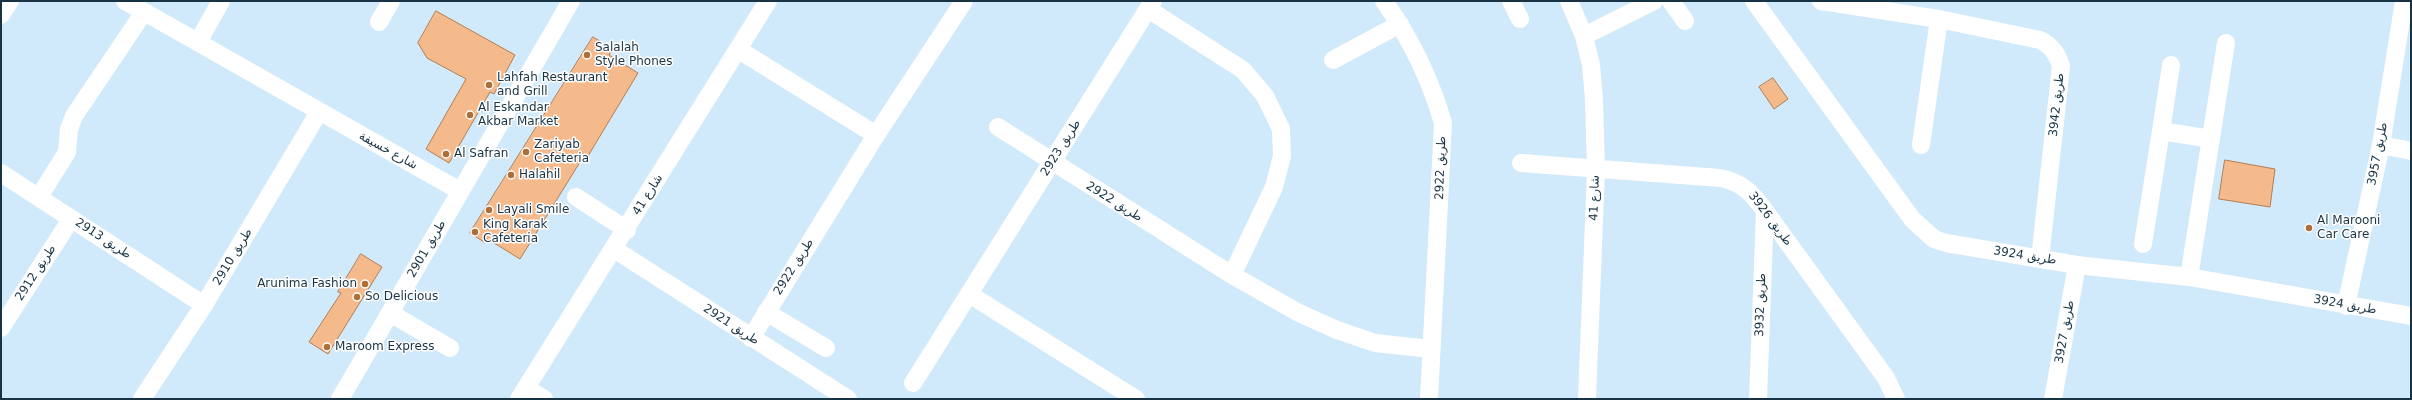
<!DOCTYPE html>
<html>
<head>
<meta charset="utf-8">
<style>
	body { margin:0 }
	#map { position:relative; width:2412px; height:400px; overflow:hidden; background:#d0e9fb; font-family:"DejaVu Sans",sans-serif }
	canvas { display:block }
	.frame { position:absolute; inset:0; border:2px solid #183344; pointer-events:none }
</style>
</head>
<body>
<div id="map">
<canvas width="2412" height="400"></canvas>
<div class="frame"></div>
</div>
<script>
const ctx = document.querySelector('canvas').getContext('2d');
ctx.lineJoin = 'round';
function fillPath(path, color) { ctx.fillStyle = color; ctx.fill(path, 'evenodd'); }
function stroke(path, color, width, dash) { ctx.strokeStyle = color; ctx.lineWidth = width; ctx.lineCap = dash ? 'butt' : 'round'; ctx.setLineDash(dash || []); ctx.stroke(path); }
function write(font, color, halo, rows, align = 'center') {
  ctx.font = font + ' "DejaVu Sans",Vazirmatn,sans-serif'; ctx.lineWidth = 3; ctx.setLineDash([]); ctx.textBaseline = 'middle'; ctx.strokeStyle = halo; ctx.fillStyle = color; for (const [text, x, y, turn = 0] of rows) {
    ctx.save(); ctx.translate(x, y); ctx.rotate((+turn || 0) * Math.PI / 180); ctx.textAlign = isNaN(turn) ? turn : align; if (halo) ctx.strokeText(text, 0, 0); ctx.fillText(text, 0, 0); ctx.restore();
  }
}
const building = new Path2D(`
	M436,11L515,55L494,94L490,92L449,163L426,149L466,79L427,58L418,43Z
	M593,37L613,49L609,55L638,73L588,156L585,154L520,259L486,238L484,242L470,233Z
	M1773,78L1788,99L1774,109L1759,87Z
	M2225,160L2275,169L2270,207L2219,199Z
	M361,254L382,267L328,354L309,342L341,293L338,292Z`);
const minor = new Path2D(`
	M125,1L460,191
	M1384,1C1411,39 1430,78 1443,123L1429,399
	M1511,1L1520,19
	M1569,1L1584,36L1591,65L1594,100L1596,170L1587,399
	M1671,1L1685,21
	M1754,1L1912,219L1934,239L1946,243L2077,265L2189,277L2411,316
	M1821,1L1939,19L2040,40C2052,46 2057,54 2061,66L2040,259
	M1148,9L1243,70L1265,96L1281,129L1282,156L1274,187L1232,275
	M1,15L10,1
	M379,22L391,1
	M1584,36L1654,1
	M198,42L221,1
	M739,50L876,135
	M1333,60L1400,24
	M998,127L1232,275L1299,313L1337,330L1375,343L1431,349
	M2161,131L2171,65
	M1921,145L1939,19
	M2381,145L2411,151
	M1521,163L1720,178C1742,182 1752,193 1765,211L1886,378L1896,399
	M1,173L204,305
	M39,197L67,152L69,129L74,116L144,12
	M576,197L627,230
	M2143,244L2161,131L2211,139
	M614,249L848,399
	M2189,277L2226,43
	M969,294L1136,399
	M2346,306L2381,145L2404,1
	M766,312L826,348
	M390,313L450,348
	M1,328L71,219
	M751,338L876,135L964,1
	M913,383L1153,1
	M526,388L544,399
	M142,399L204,305L319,112
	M340,399L571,1
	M519,399L768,1
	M1758,399L1765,211
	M2053,399L2077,265`);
const markers = [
	[587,55,4,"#ae6e36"],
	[489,85,4,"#ae6e36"],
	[470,115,4,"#ae6e36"],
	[526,152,4,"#ae6e36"],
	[446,154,4,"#ae6e36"],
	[511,175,4,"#ae6e36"],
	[489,210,4,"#ae6e36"],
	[2309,228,4,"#ae6e36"],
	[475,232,4,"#ae6e36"],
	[365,284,4,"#ae6e36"],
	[357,297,4,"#ae6e36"],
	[327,347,4,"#ae6e36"]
];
const poiNames = [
	["Salalah",595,48],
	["Style Phones",595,62],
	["Lahfah Restaurant",497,78],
	["and Grill",497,92],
	["Al Eskandar",478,108],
	["Akbar Market",478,122],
	["Zariyab",534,145],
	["Cafeteria",534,159],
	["Al Safran",454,154],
	["Halahil",519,175],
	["Layali Smile",497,210],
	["Al Marooni",2317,221],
	["Car Care",2317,235],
	["King Karak",483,225],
	["Cafeteria",483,239],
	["Arunima Fashion",357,284,"right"],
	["So Delicious",365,297],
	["Maroom Express",335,347]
];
const streetNames = [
	["طريق 3942",2057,105,-84],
	["طريق 2923",1061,148,-58],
	["شارع خسيفة",388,151,29],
	["طريق 3957",2378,154,-79],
	["طريق 2922",1441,168,-88],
	["شارع 41",648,195,-58],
	["شارع 41",1595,198,-88],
	["طريق 2922",1114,202,32],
	["طريق 3926",1770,219,53],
	["طريق 2913",103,239,33],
	["طريق 2901",427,249,-60],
	["طريق 3924",2025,256,9],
	["طريق 2910",233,257,-59],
	["طريق 2922",794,267,-58],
	["طريق 2912",36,273,-57],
	["طريق 3932",1761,305,-88],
	["طريق 3924",2345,305,10],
	["طريق 2921",731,325,33],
	["طريق 3927",2065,332,-80]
];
fillPath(building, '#f5ba8c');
stroke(building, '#b47d50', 1);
stroke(minor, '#fff', 18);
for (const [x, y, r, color] of markers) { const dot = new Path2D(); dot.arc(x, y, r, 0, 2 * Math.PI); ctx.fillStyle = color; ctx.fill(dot); stroke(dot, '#fff', 1.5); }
write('12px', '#183344', '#fff', poiNames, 'left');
write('12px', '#183344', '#fff', streetNames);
</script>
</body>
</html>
